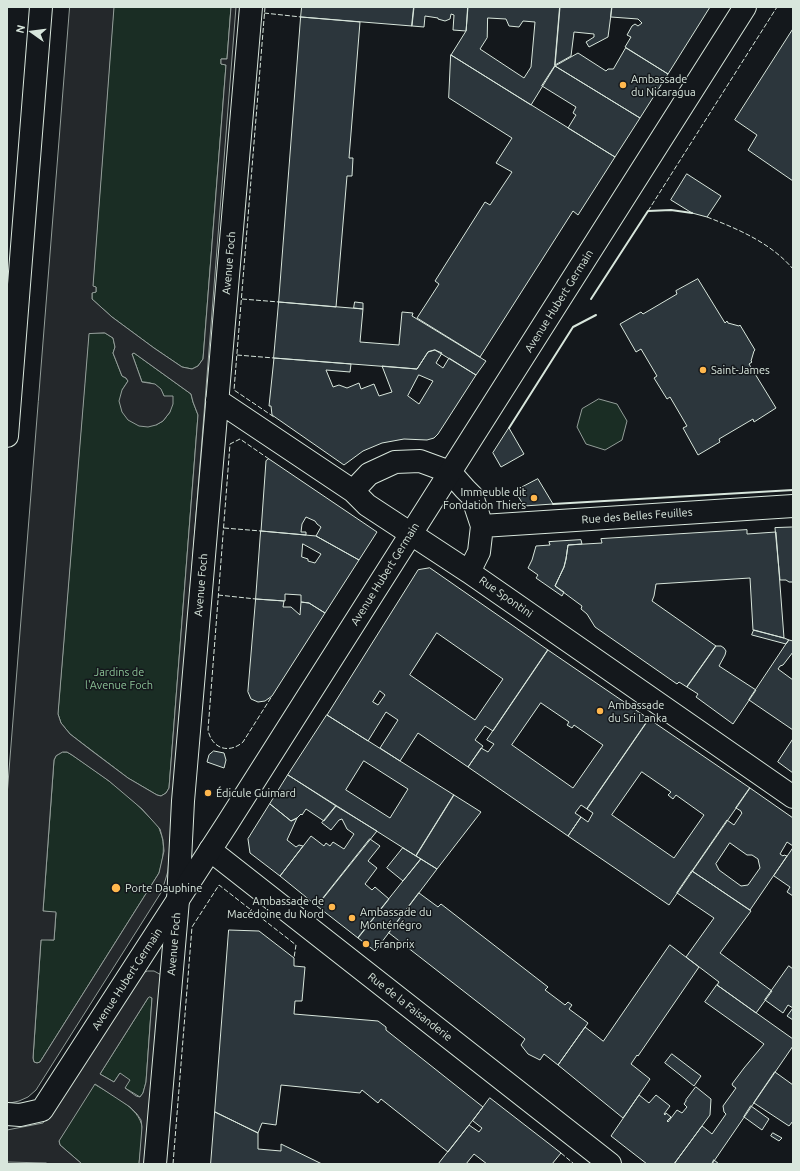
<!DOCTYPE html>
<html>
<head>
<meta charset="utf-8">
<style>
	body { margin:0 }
	#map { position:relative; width:800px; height:1171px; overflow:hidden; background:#14181c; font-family:Ubuntu,sans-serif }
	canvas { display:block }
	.frame { position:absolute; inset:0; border:8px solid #d8e6dc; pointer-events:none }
	.north { position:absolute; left:12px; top:12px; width:40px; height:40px; -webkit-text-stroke:3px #14181c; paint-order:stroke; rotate:284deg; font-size:11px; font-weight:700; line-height:16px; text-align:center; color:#d8e6dc }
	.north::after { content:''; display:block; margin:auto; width:14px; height:18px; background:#d8e6dc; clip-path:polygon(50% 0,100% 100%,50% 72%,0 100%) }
</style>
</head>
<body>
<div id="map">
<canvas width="800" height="1171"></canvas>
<div class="frame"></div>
<div class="north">N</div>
</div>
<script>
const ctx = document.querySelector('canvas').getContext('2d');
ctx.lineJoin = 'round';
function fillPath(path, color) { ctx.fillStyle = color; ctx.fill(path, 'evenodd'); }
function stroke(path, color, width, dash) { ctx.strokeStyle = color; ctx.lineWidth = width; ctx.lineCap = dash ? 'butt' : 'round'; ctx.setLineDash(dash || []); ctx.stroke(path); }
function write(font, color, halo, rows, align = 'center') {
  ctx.font = font + ' Ubuntu,sans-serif'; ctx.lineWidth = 3; ctx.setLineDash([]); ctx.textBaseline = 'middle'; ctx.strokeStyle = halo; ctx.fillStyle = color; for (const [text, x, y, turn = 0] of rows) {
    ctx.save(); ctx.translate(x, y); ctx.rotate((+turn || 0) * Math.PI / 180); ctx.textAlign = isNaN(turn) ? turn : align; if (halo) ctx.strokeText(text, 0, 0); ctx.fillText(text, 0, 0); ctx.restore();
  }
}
const green = new Path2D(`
	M114,7H231L227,59H221V64L226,65L203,359L198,366L192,369L182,367L154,348L112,317L92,299V292H96V287H93Z
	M89,333H105L113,338L115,347L113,353L122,376L126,378L128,381L122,390L156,425L163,421L170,412C164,396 162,382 142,382L132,354L134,353L191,394L193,402L198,415L169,788L166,793L161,796L157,795L128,778L70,734L61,723L58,714Z
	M599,399L617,404L627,421L622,440L605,450L586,444L577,427L582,409Z
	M63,752H67L72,755C100,774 128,793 151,819C154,822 159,826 160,831C166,844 163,860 159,873L40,1062L37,1063L34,1062L33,1058L41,939L54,940L56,913L43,911L54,760L56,756Z
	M150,997L152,998L146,1082L143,1093L140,1097L125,1088L120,1073L114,1082L100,1074L148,998Z
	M94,1084C109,1093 140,1108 142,1127C143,1137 140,1153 139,1164H82L60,1145L59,1141Z`);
const parking = new Path2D(`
	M70,7H114L93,286L96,287V292L92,293V299L112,317L154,348L182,367L192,369L198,366L203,359L226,65L221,64V59H227L231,7H236L168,871L162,891L36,1090L28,1097L19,1101L10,1103L7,1102V796ZM105,333L113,338L115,347L113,353L122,376L126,378L128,381L122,390L119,401L122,412L128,420L139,426L148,427L156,425L163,421L170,412L173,404V396H164L161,389L155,384L142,382L132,354L134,353L191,394L193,402L198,415L169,788L166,793L161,796L157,795L128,778L92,751L70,734L61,723L58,714L89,334ZM63,752H67L72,755L109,781L142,809L160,829L163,840L164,851L159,873L40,1062L37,1063L34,1062L33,1058L41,940H54L56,912L43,911L54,760L56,756Z
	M148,971H154L165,977L151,1164H139L142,1127L141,1120L137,1114L130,1107L95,1084L59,1141L60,1145L82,1164H48L46,1163L7,1162V1130L43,1123L140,974ZM150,997L152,998L146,1082L143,1093L140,1097L136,1096L125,1088L130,1080L120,1073L114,1082L100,1074L148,998Z`);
const building = new Path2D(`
	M302,7H414L412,26L301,17Z
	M414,7H468L466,31L453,30L454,15L451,14L450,19L445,21L438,19V18L425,16L424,27L412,26Z
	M468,7H560L555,66L531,105L451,55L466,31ZM488,18L506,19L509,26L519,27L523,21L535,22L531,67L524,78L480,49L487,38Z
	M560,7H612L608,37L589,47L586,42L594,37V34L574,32L571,56L555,65Z
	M612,7H710L668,74L625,47L631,37L627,35L632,26L635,24L638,26L642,23L638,19L611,17Z
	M301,17L360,22L349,158H353L352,176H347L336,307L279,302Z
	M793,29V181L748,150L757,135L735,120Z
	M626,48L668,74L640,118L555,66L578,53L606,71L608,69H613Z
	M451,55L615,157L578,215L573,211L480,357L417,318L439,284L435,281L485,202L490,205L512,172L496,163L512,138L449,98Z
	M555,66L640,118L615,157L568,128L576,115L573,113L576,107L542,86Z
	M687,174L721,196L707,217L692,213L671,200Z
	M698,279L725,323L727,321L728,323L739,326L740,325L755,350L754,351L751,361L752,362L749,364L776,408L754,422L753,419L719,439L720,442L698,455L683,428L687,426L670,397L667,399L654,378L657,376L641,349L636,352L620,324L641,312L643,314L677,294L676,291Z
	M279,302L363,309L360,342L399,345L402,312L413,313L412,316L486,361L476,375L435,350L428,352L417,369L274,358Z
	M355,302L363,303V309L354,308Z
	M435,350L442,353L436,363L443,368L449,358L476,375L438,434L434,438L427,440L404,439L382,443L363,451L344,465L272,415L271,406H269L274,358L351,364L350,372L326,370L333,387L339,385L347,388L359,383L361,389L374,384L379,396L392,392L382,366L417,369L428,352ZM419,375L433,381L419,404L408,396Z
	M509,428L524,454L501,467L493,453Z
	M269,459L377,532L359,560L316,536L321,527L317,524L315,521L306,517L302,524L301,532H306V535L261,531L266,461Z
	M538,479L553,504L524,506L515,491Z
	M792,527H793V582H789L786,580H780L775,528Z
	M747,530V534L776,532L784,638L753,630L750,578L656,584L654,596L652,601L716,646L687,687L679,682L677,684L595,627L587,614L581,609L582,606L555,586L564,567L566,559L568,545L602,543L601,539Z
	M261,531L316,536L359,560L325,613L309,603L301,602V595L285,594V601L256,599ZM303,544L321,554L315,563L308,561V559L302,557Z
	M581,540L582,544L568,545L566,559L564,567L555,586L564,592L562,596L536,578L538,575L528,568L532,560L536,546L550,545L549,542Z
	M430,568L548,650L493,731L485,726L475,740L483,746L468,767L418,733L400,761L380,748L398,720L386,712L368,741L327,715L418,570ZM437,633L503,679L475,720L410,675ZM380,691L385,695L378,705L373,702Z
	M256,599L284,601L283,607H291L300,615L301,602L309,603L325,613L272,696L265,701L258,702L251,699L248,692Z
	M754,630L784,638L789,640L786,644L752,635Z
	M789,640L793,641V652L783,665L780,666L778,669L793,680V730L749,700Z
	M716,646H721L724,648L726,651L725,655L719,666L756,690L733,724L696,697L698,694L687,687Z
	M548,650L649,719L587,809L581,805L575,813L581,817L568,836L468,767L481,748L488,752L494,744L487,740ZM541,703L569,722L567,725L572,728L574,725L603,745L573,788L512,745Z
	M327,715L454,795L416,856L288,775ZM364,761L408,789L390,818L346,790Z
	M649,719L750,788L669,905L568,836L581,817L588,822L593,813L587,809ZM642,772L671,792L668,795L673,799L676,795L704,815L674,858L612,815Z
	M793,739V773L778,762Z
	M214,751L224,753L226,760L224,768L207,762L209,755Z
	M288,775L336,806L324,821L306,809L302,815L301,814L297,818L291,821L270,804Z
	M750,788L793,818V846L787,842L780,854L783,856L784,855L787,856L750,910L692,871L727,820L734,825L742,813L741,812V811L736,808ZM730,843L747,855H752L758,859L760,868L748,885L741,886L719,870L716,864Z
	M454,795L481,812L437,869L416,856Z
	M270,804L291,821L297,818L287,840L296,847L299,845L303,846L280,876L250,853L248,839Z
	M336,806L377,831L317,906L280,876L311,836L324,846L326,843L330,846L333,842L344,849L354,834L347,829L342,819L339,820L331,830L322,823Z
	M370,839L380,846L368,861L377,868L365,884L372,890L375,887L389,899L358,938L317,906Z
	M403,848L421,859L403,881L387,868Z
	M793,848V896L787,892L790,887L774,876Z
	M421,859L437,869L375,951L358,938Z
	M692,871L751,911L720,953L772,991L756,1013L717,985L719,982L686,957L714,918L677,893Z
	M419,893L438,907L441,904L548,987L545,990L565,1005L568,1002L572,1005L569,1009L588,1023L558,1065L544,1054L540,1060L528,1054L521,1045L525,1039L389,933Z
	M229,930L259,931L294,958V966L305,967L302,1001H295L294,1014L378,1021L386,1027V1030L391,1034L483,1107L448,1152L381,1099L378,1103L362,1090L360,1093L281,1085L276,1125L262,1123L258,1133L215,1112Z
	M670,945L699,967L638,1056L637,1055L631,1064L650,1079L623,1118L558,1065L585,1027L603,1041Z
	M789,966L793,969V1020L787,1016L793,1008L788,1005L783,1013L765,1000Z
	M717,985L793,1039V1046L712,1164H674L702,1126L712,1134L726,1114L724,1112L723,1106L736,1088L733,1086L732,1084L744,1068L764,1044L705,1002Z
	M672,1054L701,1076L694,1086L665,1063Z
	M775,1072L793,1085V1121L789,1126L754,1103Z
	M696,1087L711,1099L710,1115L674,1164H647L611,1136L639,1095L649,1103L656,1095L670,1106L664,1114L665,1115L666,1113L671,1117L667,1121L668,1122L677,1110L682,1113L687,1107L684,1104L686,1101V1100Z
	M490,1098L561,1153L552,1164H487L474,1154L466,1164H438L469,1125L479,1132L482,1128L473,1121Z
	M751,1106L769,1119L762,1130L744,1117Z
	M215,1112L258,1133V1149L281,1151V1144L322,1164H211Z
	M773,1133L782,1138L779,1141L771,1136Z
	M714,1160L719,1164H712Z`);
const minor = new Path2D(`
	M217,400L353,491L367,505L469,572L793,797
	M353,491L369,474L395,462L420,461L450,472L465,489L472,496L482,526L479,552L469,572
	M482,526L793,506
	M210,850L610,1164
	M155,1164L178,900L183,801L251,7`);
const tertiary = new Path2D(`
	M7,1114L20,1115L42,1110L227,824L745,7`);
const secondary = new Path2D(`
	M7,436L41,7`);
const fence = new Path2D(`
	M265,7L234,390L274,417
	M264,13L301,17
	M648,211L777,7
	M707,217C738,229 771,243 793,269
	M242,299L279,302
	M237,355L274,358
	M269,459L240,439L230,444L208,730C212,749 229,754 243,742L272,696
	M224,528L261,531
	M218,595L256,599
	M561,1153L574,1164
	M173,1164L192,927L219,885L296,945L294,958`);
const wall = new Path2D(`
	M591,299L648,211L671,210L692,213
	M509,428L573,327L596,315
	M553,504L793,490`);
const markers = [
	[623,85,4,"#ffb74d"],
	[703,370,4,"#ffb74d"],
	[534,498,4,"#ffb74d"],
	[600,711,4,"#ffb74d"],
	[208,793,4,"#ffb74d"],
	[116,888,5,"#ffb74d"],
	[332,907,4,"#ffb74d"],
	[352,918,4,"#ffb74d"],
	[366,944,4,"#ffb74d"]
];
const poiNames = [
	["Ambassade",631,79],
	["du Nicaragua",631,92],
	["Saint-James",711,370],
	["Immeuble dit",526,492,"right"],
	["Fondation Thiers",526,505,"right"],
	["Ambassade",608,705],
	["du Sri Lanka",608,718],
	["Édicule Guimard",216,793],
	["Porte Dauphine",125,888],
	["Ambassade de",324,901,"right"],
	["Macédoine du Nord",324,914,"right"],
	["Ambassade du",360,912],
	["Monténégro",360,925],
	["Franprix",374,944]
];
const streetNames = [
	["Avenue Foch",229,263,-85],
	["Avenue Hubert Germain",559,301,-58],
	["Rue des Belles Feuilles",637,516,-4],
	["Avenue Hubert Germain",385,574,-58],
	["Avenue Foch",201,585,-85],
	["Rue Spontini",506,597,35],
	["Avenue Foch",174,944,-85],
	["Avenue Hubert Germain",127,979,-57],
	["Rue de la Faisanderie",410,1007,38]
];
const parkNames = [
	["Jardins de",119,672],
	["l'Avenue Foch",119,685]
];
fillPath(green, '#1a2d24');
stroke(green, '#939e99', 1);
fillPath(parking, '#24282b');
stroke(parking, '#939e99', 1);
fillPath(building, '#2c363c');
stroke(building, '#d8e6dc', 1);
stroke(minor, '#d8e6dc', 24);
stroke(tertiary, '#d8e6dc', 24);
stroke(secondary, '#d8e6dc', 24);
stroke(minor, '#14181c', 22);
stroke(tertiary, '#14181c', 22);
stroke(secondary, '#14181c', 22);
stroke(fence, '#d8e6dc', 1, [5, 2]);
stroke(wall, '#d8e6dc', 2);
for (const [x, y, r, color] of markers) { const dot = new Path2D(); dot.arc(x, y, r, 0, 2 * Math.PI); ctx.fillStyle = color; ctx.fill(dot); stroke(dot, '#14181c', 1.5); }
write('11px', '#d8e6dc', '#14181c', poiNames, 'left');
write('11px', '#d8e6dc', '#14181c', streetNames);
write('11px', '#8ac095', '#14181c', parkNames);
</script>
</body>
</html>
